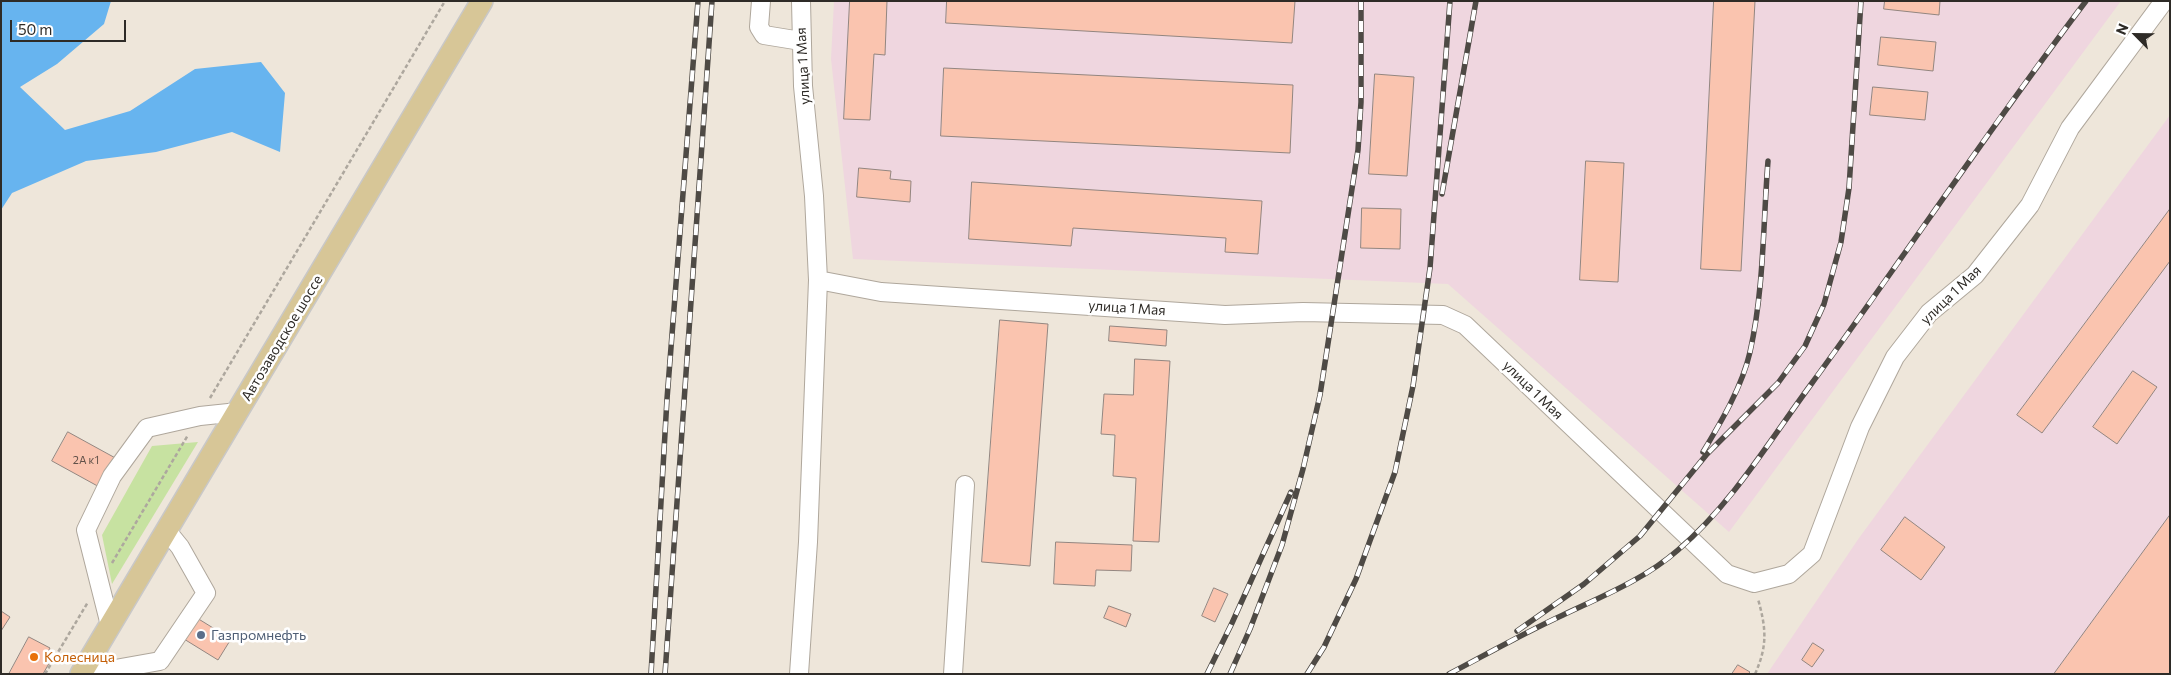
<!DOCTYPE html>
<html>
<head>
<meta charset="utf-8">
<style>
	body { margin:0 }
	#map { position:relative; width:2171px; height:675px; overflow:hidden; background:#eee6da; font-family:Commissioner,sans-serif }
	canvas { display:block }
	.frame { position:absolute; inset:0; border:2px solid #2e2b27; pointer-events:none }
	.north { position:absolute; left:2111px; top:10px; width:50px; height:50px; -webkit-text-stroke:4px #fff; paint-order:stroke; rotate:293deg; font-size:14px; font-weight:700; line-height:20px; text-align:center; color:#2e2b27 }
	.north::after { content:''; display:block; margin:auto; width:18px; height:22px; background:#2e2b27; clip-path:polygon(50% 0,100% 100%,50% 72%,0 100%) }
	.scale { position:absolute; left:10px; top:20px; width:116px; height:22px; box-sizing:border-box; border:2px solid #2e2b27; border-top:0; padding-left:6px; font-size:15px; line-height:18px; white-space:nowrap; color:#2e2b27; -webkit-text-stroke:4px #fff; paint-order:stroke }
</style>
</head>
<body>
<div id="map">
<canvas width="2171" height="675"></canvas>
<div class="frame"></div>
<div class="north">N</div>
<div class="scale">50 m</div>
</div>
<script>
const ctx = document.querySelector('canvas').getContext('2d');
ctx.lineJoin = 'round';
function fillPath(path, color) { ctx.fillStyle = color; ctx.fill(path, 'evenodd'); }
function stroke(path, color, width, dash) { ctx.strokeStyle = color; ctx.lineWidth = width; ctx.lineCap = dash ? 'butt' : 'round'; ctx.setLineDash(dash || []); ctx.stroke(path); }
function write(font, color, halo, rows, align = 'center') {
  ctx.font = font + ' Commissioner,sans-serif'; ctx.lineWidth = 5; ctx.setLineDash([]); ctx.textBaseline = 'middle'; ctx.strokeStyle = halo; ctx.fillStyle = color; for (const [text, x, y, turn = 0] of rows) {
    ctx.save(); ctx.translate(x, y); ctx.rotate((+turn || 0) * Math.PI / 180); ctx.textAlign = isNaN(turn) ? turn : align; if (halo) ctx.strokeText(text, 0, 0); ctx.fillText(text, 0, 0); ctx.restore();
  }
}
const industrial = new Path2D(`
	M834,1H2121L1729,532L1448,284L853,259L831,59Z
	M2170,115V674H1767L1859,538Z`);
const green = new Path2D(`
	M198,442L112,584L102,535L152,446Z`);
const water = new Path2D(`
	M1,1H111L104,24L57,64L20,87L65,130L130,111L195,69L261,62L285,93L280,152L232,132L156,152L86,161L12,193L1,210Z`);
const building = new Path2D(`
	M850,1H887L885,55L874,54L870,120L844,119Z
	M947,1H1295L1292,43L946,23Z
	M1714,1H1755L1741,271L1701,269Z
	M1885,1H1940L1939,15L1884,9Z
	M1881,37L1936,42L1933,71L1878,65Z
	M944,68L1293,85L1290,153L941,136Z
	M1375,74L1414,77L1407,176L1369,174Z
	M1873,87L1928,92L1925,120L1870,115Z
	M1586,161L1624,163L1618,282L1580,280Z
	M859,168L891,171L890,179L911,181L910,202L857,197Z
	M972,182L1262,201L1258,254L1225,252L1226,238L1073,228L1071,246L969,239Z
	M1362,208L1401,209L1400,249L1361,248Z
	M2170,209V261L2042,433L2017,415Z
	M1000,320L1048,324L1030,566L982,562Z
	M1110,326L1167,330L1166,346L1109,341Z
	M1135,359L1170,361L1159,542L1133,541L1136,478L1113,476L1115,435L1101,434L1104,394L1133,395Z
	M2133,371L2157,387L2117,444L2093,427Z
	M68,432L119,460L103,489L52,461Z
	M2170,515V674H2054Z
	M1905,517L1945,547L1921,580L1881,550Z
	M1056,542L1132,545L1131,571L1096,570L1095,586L1054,584Z
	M1214,588L1228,594L1215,622L1202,616Z
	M1109,606L1131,614L1126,627L1104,618Z
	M184,610L231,639L218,660L171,631Z
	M1,611L10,617L1,631Z
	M29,637L50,648L46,655L52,658L43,674H9Z
	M1813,643L1824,650L1812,667L1802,660Z
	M1738,665L1750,672L1748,674H1732Z`);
const path = new Path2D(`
	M210,398L445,1
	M112,563L188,435
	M45,674L88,602
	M1755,674C1768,645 1766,628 1758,599`);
const minor = new Path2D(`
	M761,1L759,27L764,35L801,41
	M818,280L881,292L1225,315L1303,312L1443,315L1465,325L1727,574L1754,583L1789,574L1812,554L1860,427L1895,357L1929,313L1975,275L2030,205L2070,128L2164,1
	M110,625L86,530L112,476L147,428L200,416L238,412
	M87,674L160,661L206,593L180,547L167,531
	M799,674L808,542L818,280L814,196L803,86L801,1
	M953,674L965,485`);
const major = new Path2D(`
	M81,674L482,1`);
const rail = new Path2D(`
	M1442,194L1476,1
	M1703,452C1721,422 1742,387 1750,352C1764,290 1763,224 1768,161
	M1517,631L1584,584L1640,536L1707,454L1778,383L1805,346L1824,304L1841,242L1849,188L1861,1
	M651,674L667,399L698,1
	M665,674L712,1
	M1207,674L1232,623L1291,492
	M1230,674L1250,629L1282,545L1303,469L1320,395L1358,150L1361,102V1
	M1307,674L1324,647L1356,579L1395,472L1413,386L1430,268L1450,1
	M1449,674C1487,654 1524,633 1563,615C1603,596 1645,579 1678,550C1732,504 1770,440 1812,383C1904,257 1991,126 2086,1`);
const markers = [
	[201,635,5,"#5c6f8a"],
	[34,657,5,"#e8710a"]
];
const numberNames = [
	["2А к1",86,460]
];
const streetNames = [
	["улица 1 Мая",803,66,-93],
	["улица 1 Мая",1951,295,-44],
	["улица 1 Мая",1127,308,4],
	["Автозаводское шоссе",282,338,-59],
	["улица 1 Мая",1533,390,44]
];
const serviceNames = [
	["Газпромнефть",211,635]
];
const foodNames = [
	["Колесница",44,657]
];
fillPath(industrial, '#efd6df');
fillPath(green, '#c7e2a1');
fillPath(water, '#67b4ef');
fillPath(building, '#fac4af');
stroke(building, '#938680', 1);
stroke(minor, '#afa79c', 20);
stroke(major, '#c9c8c7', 24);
stroke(path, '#ada79e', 2.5, [4, 2.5]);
stroke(minor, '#fff', 18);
stroke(major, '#d7c697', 21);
stroke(rail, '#4e4a45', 5.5);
stroke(rail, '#fff', 4, [11]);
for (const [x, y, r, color] of markers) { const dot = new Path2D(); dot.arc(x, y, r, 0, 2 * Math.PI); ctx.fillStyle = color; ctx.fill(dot); stroke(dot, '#fff', 2); }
write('11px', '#615149', null, numberNames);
write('14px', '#2e2b27', '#fff', streetNames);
write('14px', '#4e5e75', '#fff', serviceNames, 'left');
write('14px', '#c56008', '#fff', foodNames, 'left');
</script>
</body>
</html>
